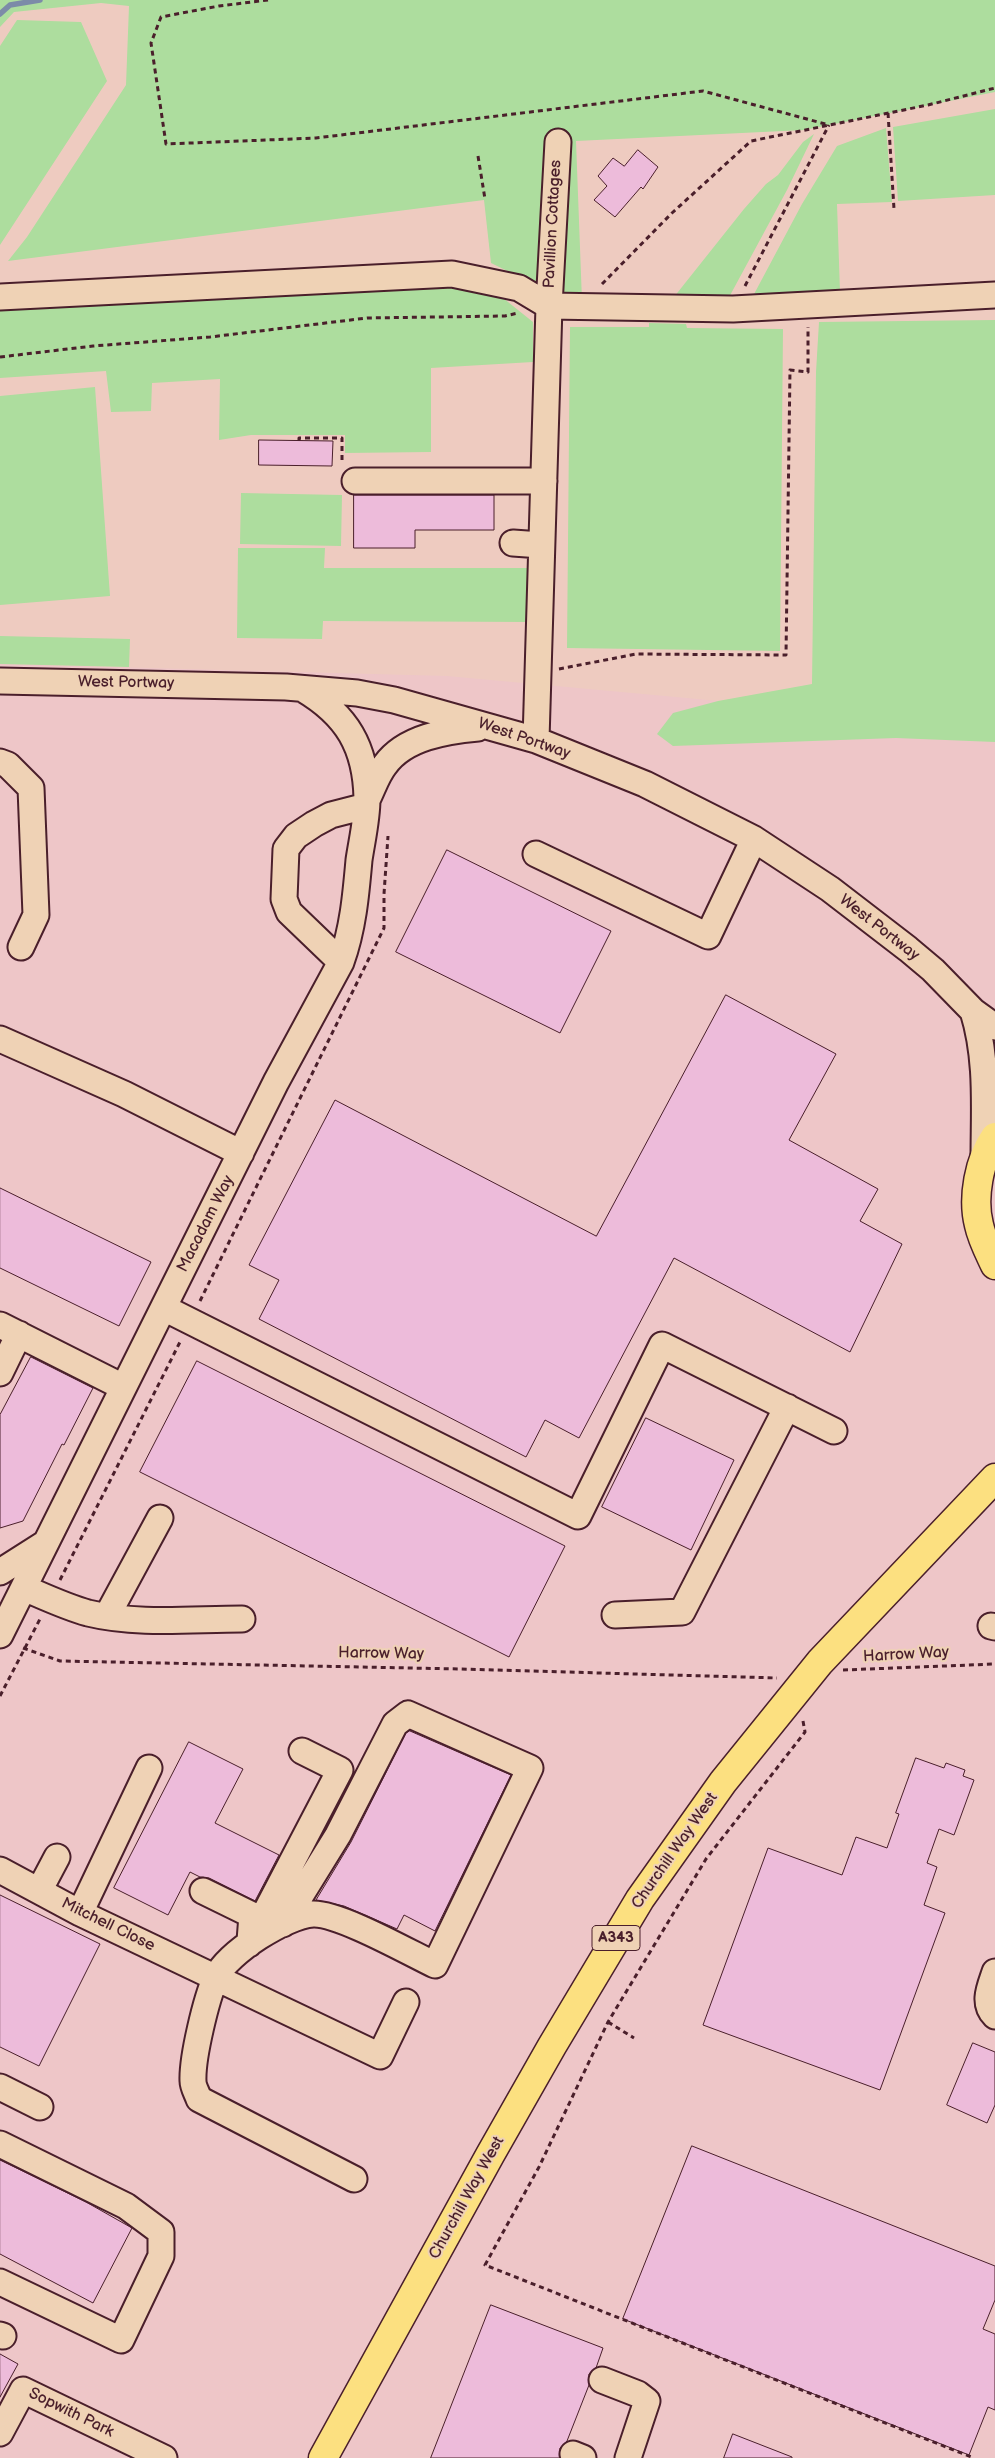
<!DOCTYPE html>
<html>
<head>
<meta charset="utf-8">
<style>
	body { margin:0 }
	canvas { display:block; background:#eecbc0 }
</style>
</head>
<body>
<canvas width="995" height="2458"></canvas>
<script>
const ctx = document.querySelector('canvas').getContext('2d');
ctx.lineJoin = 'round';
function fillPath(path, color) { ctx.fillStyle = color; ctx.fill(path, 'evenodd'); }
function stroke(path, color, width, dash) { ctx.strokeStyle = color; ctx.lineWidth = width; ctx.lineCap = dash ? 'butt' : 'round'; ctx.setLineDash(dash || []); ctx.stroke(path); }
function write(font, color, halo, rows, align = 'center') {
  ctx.font = font + ' "Balsamiq Sans",sans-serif'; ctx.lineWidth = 4; ctx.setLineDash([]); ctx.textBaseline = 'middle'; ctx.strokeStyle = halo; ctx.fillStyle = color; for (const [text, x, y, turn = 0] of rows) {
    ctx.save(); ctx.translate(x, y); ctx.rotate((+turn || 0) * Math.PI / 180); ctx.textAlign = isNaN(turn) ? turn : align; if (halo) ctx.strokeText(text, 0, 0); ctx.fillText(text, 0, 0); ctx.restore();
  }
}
const built = new Path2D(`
	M0,664L447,676L861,714L995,711V2458H0Z`);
const green = new Path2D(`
	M0,0H995V92L804,130L576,141L582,301L536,285L491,263L484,200L8,261L27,237L126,85L129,6L101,3L14,12L0,27Z
	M17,20L81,22L107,81L0,245V46Z
	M995,109V195L898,201L893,127Z
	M886,128L892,202L837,204L840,292L753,296L802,204L837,146Z
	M814,134L787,190L727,301L674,297L744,209L766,184L778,175L803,142Z
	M411,279L493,290L533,322V362L431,368V452L345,453V435H251L219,440L220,379L152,383L151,411L111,412L106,371L0,378V311L166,296Z
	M995,320V742L896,738L673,746L657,734L673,713L718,701L812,684L816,372L819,322Z
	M649,323L686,324L687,328L783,329L780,651L567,648L570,327H649Z
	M95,387L110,596L0,605V396Z
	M241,493L342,495L341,546L240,544Z
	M238,548H325L324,568H529L528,622L323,621L322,639L237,638Z
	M0,636L130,639L129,667L0,664Z`);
const stream = new Path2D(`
	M0,14L10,5L40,0`);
const building = new Path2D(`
	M638,150L658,167L643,189L641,187L615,217L594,200L607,186L598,176L613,158L624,166Z
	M259,440L333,441L332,466L259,465Z
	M354,495H494V530H415V548H354Z
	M447,850L611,931L560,1033L396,952Z
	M726,995L836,1054L789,1140L878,1189L860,1221L902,1244L850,1352L674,1258L579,1438L545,1420L526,1457L259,1319L279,1280L249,1265L335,1100L596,1236Z
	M0,1188L151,1262L119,1326L0,1268Z
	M31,1357L93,1388L64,1445L62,1444L23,1521L0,1528V1415Z
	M197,1361L565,1546L509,1657L140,1472Z
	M646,1418L734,1460L691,1550L602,1507Z
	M410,1731L511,1775L435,1931L404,1915L397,1929L344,1906L316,1900L351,1842L406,1733Z
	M189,1742L243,1769L215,1823L279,1855L255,1901L209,1878L200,1877L190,1872L168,1915L114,1888Z
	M916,1758L944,1768L946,1763L965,1770L963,1776L974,1780L954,1835L939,1829L927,1863L937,1867L924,1905L945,1913L880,2090L703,2025L768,1848L842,1875L856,1837L887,1848L899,1814L896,1813Z
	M0,1895L100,1944L39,2066L0,2047Z
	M973,2043L995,2052V2105L987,2123L947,2105Z
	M692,2146L995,2266V2300L983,2329L995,2334V2410L988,2407L969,2455L623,2319Z
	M0,2160L86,2202L132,2228L93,2303L0,2254Z
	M491,2305L603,2348L596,2368L589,2374V2385L567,2441L560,2448V2458H431Z
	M0,2354L18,2364L0,2397Z
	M733,2434L792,2457V2458H724Z`);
const path = new Path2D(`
	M268,0L219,6L161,17L151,43L166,144L316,138L703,91L829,125
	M888,113L894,209
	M478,156L485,199
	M602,284L672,213L751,141L928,105L995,88
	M745,286L829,125
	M0,357L93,346L210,337L367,318L505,316L518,313
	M299,441V438H342V464
	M559,669L636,654L786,655L790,370L808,372V327
	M200,1301L384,928V894L388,836
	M60,1580L181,1340
	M23,1648L60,1661L460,1669L777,1678
	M843,1670L995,1664
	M0,1696L40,1619
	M803,1721L805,1732L706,1859L608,2022L539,2167L485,2265L974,2458
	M608,2022L634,2038`);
const minor = new Path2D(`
	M0,297L452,274L519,288L549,306L733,309L995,295
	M355,481H544
	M513,543L541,545
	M0,681L286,687L357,693L394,700L536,740L645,784L754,839L830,889L908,949L933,970L973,1011L995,1027
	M536,740L549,306L558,142
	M0,762L8,765L31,788L36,915L21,947
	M367,800C373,788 377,775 385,765C405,737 446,731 478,728
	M536,854L708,936L754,839
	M341,962L289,912L284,899L286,849L296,836L314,824L331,815L366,806
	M973,1011C988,1059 984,1108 984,1157
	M0,1039L124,1094L241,1153
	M164,1308L578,1516L662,1345L834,1431
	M0,1325L123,1387
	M0,1373L19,1334
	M0,1572L44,1544
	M24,1588C45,1597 66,1607 88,1613C137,1625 192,1619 242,1619
	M615,1615L682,1612L787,1407
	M107,1616L160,1518
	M991,1626L995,1627
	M0,1635L276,1082L341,962C353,929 356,894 359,860C362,840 367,819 367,799C366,747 347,715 303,689
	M0,1870L80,1913L380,2056L406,2002
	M39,1891L57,1857
	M203,1891L252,1915L250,1941
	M80,1913L149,1768
	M283,1924L338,1835L395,1724L408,1714L530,1768L435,1965C408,1952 339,1913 313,1914C285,1916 229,1952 216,1977C206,1999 192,2058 193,2081C193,2087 197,2093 199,2099L354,2179
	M249,1944L340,1770L302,1751
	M995,1972C990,1987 982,2003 995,2016
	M0,2087L40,2107
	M0,2144L126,2206L161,2232V2256L121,2340L0,2282
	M0,2335L3,2336
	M602,2380L638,2394L647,2401L628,2458
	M0,2433L23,2390L164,2458
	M573,2454L583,2458`);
const major = new Path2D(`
	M995,1137C979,1160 972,1198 979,1225C982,1239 989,1252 995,1265
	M323,2458L490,2155L552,2046L640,1899L723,1782L820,1662L995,1478`);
const shields = [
	[616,1938,48]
];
const shieldNames = [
	["A343",616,1938]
];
const streetNames = [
	["Pavillion Cottages",553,224,-87],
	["West Portway",126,683,1],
	["West Portway",524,739,19],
	["West Portway",879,928,38],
	["Macadam Way",206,1224,-63],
	["Harrow Way",381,1654,1],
	["Harrow Way",906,1655,-3],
	["Churchill Way West",675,1851,-55],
	["Mitchell Close",108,1925,26],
	["Churchill Way West",467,2198,-61],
	["Sopwith Park",71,2413,26]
];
fillPath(built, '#eec6c8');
fillPath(green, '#addd9e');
stroke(stream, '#7c8ba8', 5.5);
fillPath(building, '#edbbda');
stroke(building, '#4a1f2b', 1);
stroke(minor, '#4a1f2b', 29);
stroke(major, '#4a1f2b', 31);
stroke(path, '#4a1f2b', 3, [5, 4]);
stroke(minor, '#efd2b5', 25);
stroke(major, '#fce080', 28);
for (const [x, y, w] of shields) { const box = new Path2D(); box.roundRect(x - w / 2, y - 12.5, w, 25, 4); ctx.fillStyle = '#efd2b5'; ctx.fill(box); stroke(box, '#4a1f2b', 1); }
write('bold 15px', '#4a1f2b', null, shieldNames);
write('16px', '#4a1f2b', '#efd2b5', streetNames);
</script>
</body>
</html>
